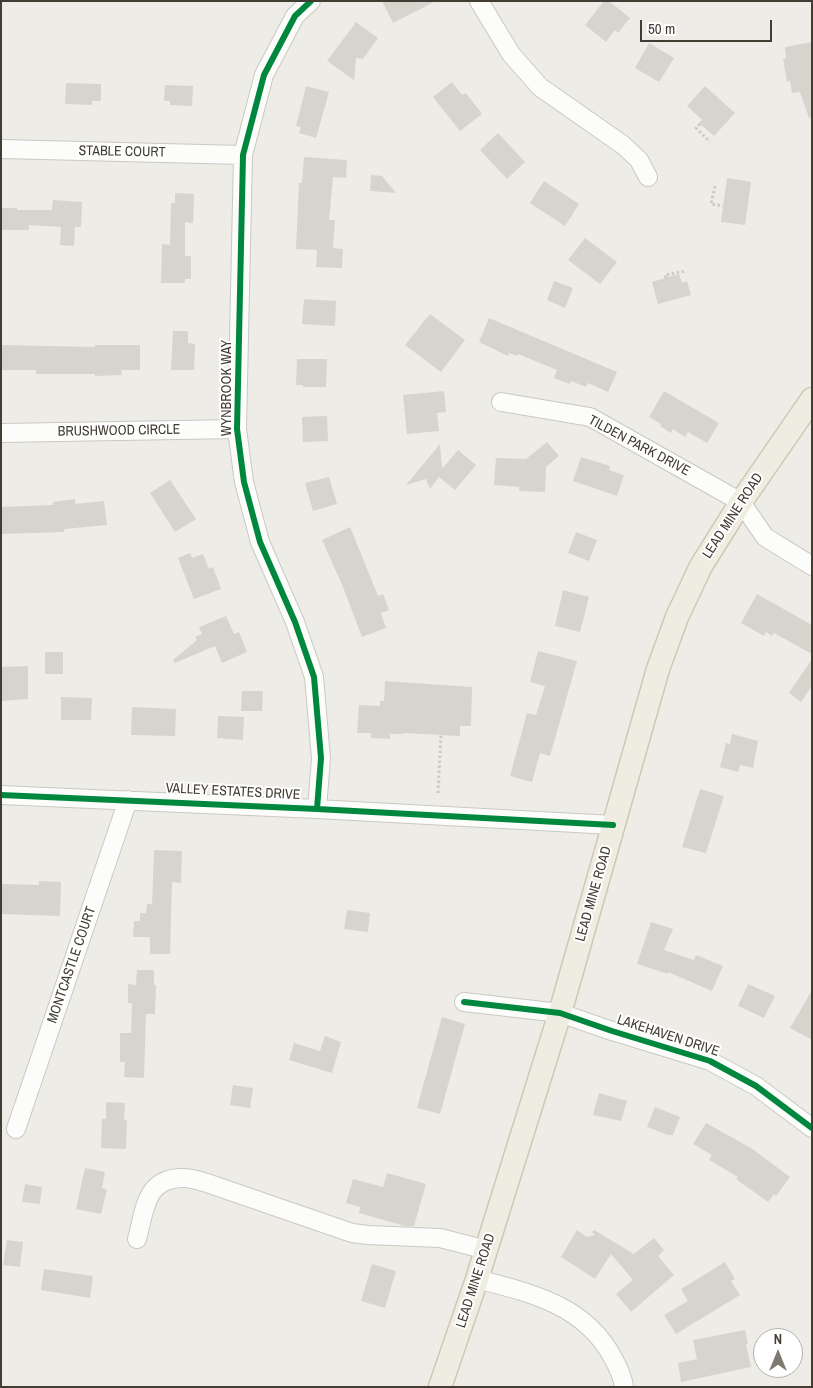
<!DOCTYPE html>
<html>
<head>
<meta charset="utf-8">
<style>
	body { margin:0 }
	#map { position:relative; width:813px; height:1388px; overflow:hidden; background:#eeece6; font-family:"Archivo Narrow",sans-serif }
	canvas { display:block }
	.frame { position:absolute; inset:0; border:2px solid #423d33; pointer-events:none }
	.north { position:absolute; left:753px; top:1328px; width:50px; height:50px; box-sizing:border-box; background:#fff; border:1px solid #b3b1ad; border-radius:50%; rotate:0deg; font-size:14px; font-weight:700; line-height:20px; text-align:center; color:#423d33 }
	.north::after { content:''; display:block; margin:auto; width:18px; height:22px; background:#7e7a72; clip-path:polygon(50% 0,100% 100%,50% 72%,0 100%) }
	.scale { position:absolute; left:640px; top:20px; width:132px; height:22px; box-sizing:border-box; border:2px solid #423d33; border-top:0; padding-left:6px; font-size:15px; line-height:18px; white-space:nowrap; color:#423d33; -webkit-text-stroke:4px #fff; paint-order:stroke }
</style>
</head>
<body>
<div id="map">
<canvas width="813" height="1388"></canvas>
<div class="frame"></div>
<div class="north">N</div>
<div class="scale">50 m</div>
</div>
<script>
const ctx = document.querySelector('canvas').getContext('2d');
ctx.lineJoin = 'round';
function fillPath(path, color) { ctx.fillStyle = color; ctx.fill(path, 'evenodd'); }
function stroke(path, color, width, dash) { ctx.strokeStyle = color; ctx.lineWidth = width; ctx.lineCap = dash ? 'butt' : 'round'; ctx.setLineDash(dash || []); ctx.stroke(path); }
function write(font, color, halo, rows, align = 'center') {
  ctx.font = font + ' "Archivo Narrow",sans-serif'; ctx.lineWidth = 4; ctx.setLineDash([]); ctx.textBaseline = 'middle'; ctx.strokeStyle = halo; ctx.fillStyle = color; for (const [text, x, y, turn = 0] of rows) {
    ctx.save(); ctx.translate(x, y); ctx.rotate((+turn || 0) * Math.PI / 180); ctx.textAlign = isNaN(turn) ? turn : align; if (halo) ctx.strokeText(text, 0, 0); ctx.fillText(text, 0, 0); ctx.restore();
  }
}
const building = new Path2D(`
	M382,1H436L393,23Z
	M604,1H609L630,18L618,33L615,30L606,42L585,25Z
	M356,22L378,38L363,59L356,58L354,80L327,61Z
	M812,42V117L809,118L800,92L792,93L790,81L787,82L783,59L786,58L785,47Z
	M649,43L674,58L659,82L635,68Z
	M452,82L462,95L466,93L482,114L460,131L433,97Z
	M66,83L101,84V101H92V105L65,104Z
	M165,85L193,86L192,106L170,105V101H164Z
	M306,86L329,92L316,138L299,133L301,127L296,126Z
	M705,86L735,113L714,136L699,123L702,120L687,106Z
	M498,133L525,162L507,179L480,150Z
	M304,157L347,160L346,178L333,177L329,220H335L333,248L343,249L342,268L316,267L317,250L296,249L299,183H302Z
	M371,175L382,176L396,193L370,191Z
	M727,178L751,182L745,225L721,222Z
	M544,181L579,204L565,226L530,203Z
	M175,193L194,194L193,223L185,222V256H191V279H185V283H161L162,244L170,245L171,203H175Z
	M53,200L82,202L81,227H75L74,246L60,245L61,227L29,225V230H1V208H17V210H52Z
	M585,238L617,262L600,284L568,260Z
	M679,274L682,283L687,281L691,295L658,304L652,282Z
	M554,281L573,288L565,308L547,300Z
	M304,299L336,301L335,326L302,324Z
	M430,314L465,340L441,372L405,345Z
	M489,318L617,372L608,392L588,383L586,387L571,381L570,384L554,378L557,370L518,354L517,356L509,353L508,356L479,342Z
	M173,331H188V343L195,344L194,370H171Z
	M1,345L95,347V345H140V370H121L122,375L95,376V374H36V370H1Z
	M297,359H327L326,387H303V385H296Z
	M444,391L446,412L437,413L439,431L407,434L403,395Z
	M664,391L719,423L707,443L688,432L685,437L673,429L671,433L660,426L661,424L649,417Z
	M327,416L328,441L303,442L302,417Z
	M547,442L559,456L546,467L545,492L519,491V487L494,485L496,458L526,459Z
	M440,444L442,469L458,450L476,465L455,490L439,477L430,489L426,479L406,485Z
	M581,457L610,466L609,470L624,475L617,496L573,481Z
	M329,477L337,504L313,511L305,483Z
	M170,480L196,519L175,532L150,493Z
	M75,499V504L104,501L107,525L64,529V532L1,534V507L53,505V502Z
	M350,527L378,596L383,594L389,610L381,613L386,628L362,637L343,587L322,540Z
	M576,532L597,540L589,561L568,553Z
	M190,553L192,558L203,554L209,569L213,567L221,589L194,599L178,558Z
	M563,590L589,597L580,632L555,626Z
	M757,594L812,625V654L774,633L772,636L766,632L764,636L741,623Z
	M226,616L234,634L239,632L247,652L222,663L215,646L175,663L173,660L197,640L195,637L202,634L199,627Z
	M538,651L577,661L550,756L540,753L532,782L510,776L527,713L536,715L545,686L530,682Z
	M45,652H63V674H45Z
	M812,659V686L801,702L789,693Z
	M28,666V699L1,701V667Z
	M385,681L472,687L471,726H460V736L404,733L403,734H390V739L371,738V733H357L359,705L380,706V701H384Z
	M242,691H263L262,711H241Z
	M61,697L92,698L91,720H61Z
	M132,707L176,709L175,736L131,735Z
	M218,716L244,717L243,740L217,738Z
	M732,734L758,741L753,768L740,765L738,772L720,767L726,743L730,744Z
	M700,789L724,796L706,853L682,847Z
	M154,850L182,851L181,883L172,882L170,954H150V937H133L134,921H140V913H146L147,904H152Z
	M39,881L61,882L60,916L1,914V884L39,885Z
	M347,910L370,913L368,932L344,929Z
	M651,922L673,929L664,950L694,960L696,955L723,966L712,991L668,972V974L637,964Z
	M137,970H154V985H156L155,1014H146L144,1078L124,1077L125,1062H120V1033H131L132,1003H128V984L136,985Z
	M748,984L775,996L764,1018L738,1006Z
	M812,990V1040L790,1028Z
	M442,1017L465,1024L440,1114L417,1108Z
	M325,1036L341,1042L332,1073L289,1060L294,1043L320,1051Z
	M233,1085L253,1088L250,1108L230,1105Z
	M599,1093L627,1101L621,1121L593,1115Z
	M106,1102L125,1103L124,1120H127L126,1149L101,1148L102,1119H106Z
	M655,1107L680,1117L673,1135H668L647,1127Z
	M706,1123L751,1148L790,1177L776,1196L774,1194L768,1202L736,1179L738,1177L709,1160L712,1155L693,1144Z
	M85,1168L105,1172L102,1188L107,1190L101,1214L76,1209Z
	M387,1173L426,1184L414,1226H405L359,1213L360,1207L346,1203L353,1179L383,1187Z
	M25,1184L42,1187L40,1204L22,1202Z
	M577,1230L587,1237L595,1235L592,1232L594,1230L634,1254L654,1238L664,1250L658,1256L674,1275L631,1312L616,1294L633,1280L611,1254L595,1279L561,1257Z
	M7,1240L23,1242L20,1267L3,1265Z
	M725,1262L735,1279L731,1281L740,1295L676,1334L664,1315L688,1301L681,1289Z
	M372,1264L396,1271L385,1308L361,1301Z
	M44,1269L93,1276L90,1298L41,1290Z
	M745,1330L748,1344L746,1345L751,1367L681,1382L678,1363L697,1359L693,1340Z`);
const path = new Path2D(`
	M700,124L696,128L710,142
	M715,186L711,204L723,206
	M666,278L665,275L686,271
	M438,793L441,735`);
const minor = new Path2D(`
	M311,1L295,16L264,75L243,155L237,429L244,482L260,542L295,622L314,677L321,758L317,809
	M479,1L511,54L540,87L623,145L639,160L648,177
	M1,149L243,155
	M501,402L590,417L741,502L765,537L812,566
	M1,433L237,429
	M1,795L317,809L613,825
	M464,1002L560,1013L612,1031L710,1061L756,1086L812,1128
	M16,1129L128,800
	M137,1239C145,1210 145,1177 184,1178C191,1178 200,1181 207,1183L352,1233L368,1235L440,1238L487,1250
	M477,1279C531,1293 585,1305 613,1358C618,1367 623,1377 624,1387`);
const major = new Path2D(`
	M440,1387L477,1279L560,1013L658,669L677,617L701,566L741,502L812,399`);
const cycleway = new Path2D(`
	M311,1L295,16L264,75L243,155L237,429L244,482L260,542L295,622L314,677L321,758L317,809
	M1,795L317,809L613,825
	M464,1002L560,1013L612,1031L710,1061L756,1086L812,1128`);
const streetNames = [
	["STABLE COURT",122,152,1],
	["WYNBROOK WAY",227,388,-90],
	["BRUSHWOOD CIRCLE",119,431,-1],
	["TILDEN PARK DRIVE",639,446,28],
	["LEAD MINE ROAD",733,516,-57],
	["VALLEY ESTATES DRIVE",233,792,3],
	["LEAD MINE ROAD",594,894,-74],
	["MONTCASTLE COURT",72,965,-71],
	["LAKEHAVEN DRIVE",668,1036,18],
	["LEAD MINE ROAD",476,1281,-72]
];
fillPath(building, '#d7d4ce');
stroke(minor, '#cac8c2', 20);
stroke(major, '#d0c8b4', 25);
stroke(path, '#cccac5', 3, [2.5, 2.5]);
stroke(minor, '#fcfcfb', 18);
stroke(major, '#efece2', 22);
stroke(cycleway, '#00873e', 6);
write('14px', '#423d33', '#fff', streetNames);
</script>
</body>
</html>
